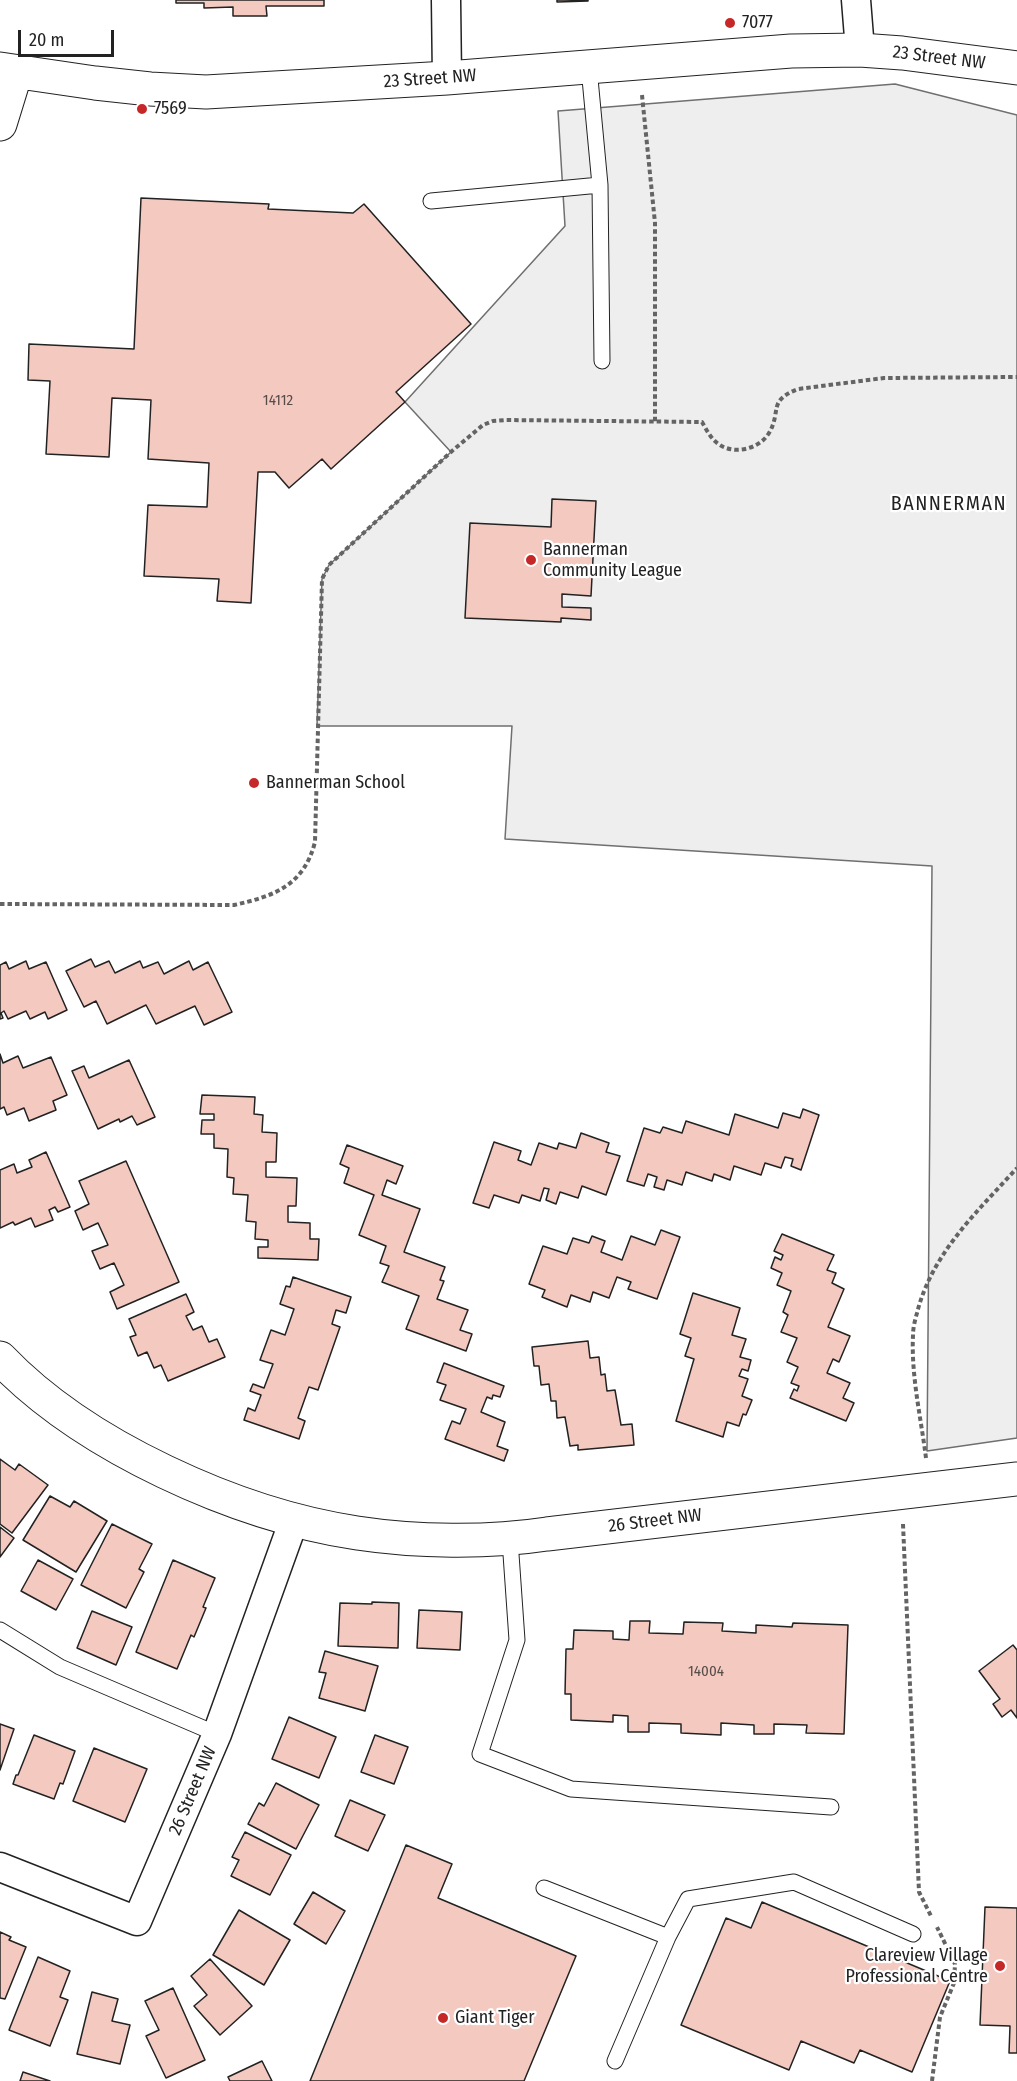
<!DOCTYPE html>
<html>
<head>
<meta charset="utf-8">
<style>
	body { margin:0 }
	#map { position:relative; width:1017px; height:2081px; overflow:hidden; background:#fff; font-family:"Fira Sans Condensed",sans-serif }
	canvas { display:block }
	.scale { position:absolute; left:18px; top:30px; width:96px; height:27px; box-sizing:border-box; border:3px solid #222; border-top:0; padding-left:8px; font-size:18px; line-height:21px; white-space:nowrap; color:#222; -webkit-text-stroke:4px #fff; paint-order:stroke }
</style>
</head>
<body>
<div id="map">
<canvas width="1017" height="2081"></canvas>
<div class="scale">20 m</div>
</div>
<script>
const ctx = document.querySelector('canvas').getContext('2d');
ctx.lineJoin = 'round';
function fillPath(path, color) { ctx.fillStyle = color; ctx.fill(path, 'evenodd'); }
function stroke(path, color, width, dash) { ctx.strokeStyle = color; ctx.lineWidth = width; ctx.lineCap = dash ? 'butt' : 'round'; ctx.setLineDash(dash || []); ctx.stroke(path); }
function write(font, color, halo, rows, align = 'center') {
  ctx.font = font + ' "Fira Sans Condensed",sans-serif'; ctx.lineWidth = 4.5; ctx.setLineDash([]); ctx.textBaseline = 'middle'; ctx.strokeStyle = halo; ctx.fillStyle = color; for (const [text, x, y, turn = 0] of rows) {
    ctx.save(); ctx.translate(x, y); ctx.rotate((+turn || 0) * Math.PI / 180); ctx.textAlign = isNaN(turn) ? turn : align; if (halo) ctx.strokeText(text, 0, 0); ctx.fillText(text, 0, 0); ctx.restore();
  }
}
const green = new Path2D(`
	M895,84L1017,115V1438L927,1451L932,866L505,839L512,726H317L322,579L329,565L451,452L405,402L565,226L558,111Z`);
const building = new Path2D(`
	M176,0H324V6H266L267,16H233V7L204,8V3H176Z
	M557,0H588V1L557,2Z
	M141,198L269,204L268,209L353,213L364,204L471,324L396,392L405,402L331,469L322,459L289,488L275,472H258L251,603L217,601L219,579L144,576L148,505L207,507L209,463L148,459L151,400L112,398L109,457L46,454L50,381L28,380L29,344L134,349Z
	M552,499L596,501L591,596L562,594V607L591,608V620L561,618V622L465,618L470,523L551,527Z
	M91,959L95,967L109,961L115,973L140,961L143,968L158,962L164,974L189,961L193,970L208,962L232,1012L204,1025L195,1006L156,1024L146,1005L107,1024L96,1001L84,1007L66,971Z
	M26,961L29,969L46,962L67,1010L48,1019L45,1012L30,1019L26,1011L8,1019L4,1011L1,1013L3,1018L0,1019V965L6,962L9,969Z
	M0,1054L3,1063L18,1056L23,1068L51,1057L67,1095L53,1101L56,1110L29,1121L24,1108L7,1115L4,1107L0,1109Z
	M129,1060L155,1117L137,1125L132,1116L120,1122L119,1119L98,1129L72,1071L84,1066L89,1078Z
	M202,1095L255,1097L254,1114L263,1115L262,1132L277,1133L276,1162H266V1177L297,1178L296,1206H288V1222L310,1223V1239H319L318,1260L258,1258V1247H268V1240L255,1239L256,1222L246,1221L248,1195L233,1194L234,1178L227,1177L228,1149L214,1148V1134H201L202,1120H214V1114H200Z
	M803,1109L819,1115L801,1170L791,1166L793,1159L785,1157L781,1168L765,1163L761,1175L734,1166L730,1180L714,1174L712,1181L686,1172L682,1185L667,1180L664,1190L654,1187L657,1177L648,1174L644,1186L627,1181L644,1128L660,1133L663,1127L682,1133L686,1121L729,1135L735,1114L778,1128L783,1113L800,1118Z
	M581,1133L609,1143L606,1152L620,1156L606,1195L582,1186L578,1198L560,1192L556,1204L546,1200L549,1189L544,1188L540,1201L522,1195L519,1203L494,1195L489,1208L473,1203L494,1142L521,1151L518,1160L531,1165L539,1143L557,1149L559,1143L576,1148Z
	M347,1145L403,1166L396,1184L387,1180L382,1195L420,1209L404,1252L445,1267L440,1280L444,1281L437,1299L468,1310L460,1330L472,1334L466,1351L406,1329L419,1296L382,1282L389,1266L380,1263L386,1246L359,1235L374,1195L344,1183L349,1168L340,1164Z
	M46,1152L70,1207L58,1212L55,1207L49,1210L53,1220L35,1227L31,1218L15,1225L13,1222L0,1228V1170L14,1164L17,1173L32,1167L29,1160Z
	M126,1161L179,1282L117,1309L110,1292L124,1285L114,1263L100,1269L92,1251L108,1245L98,1223L83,1230L75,1211L89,1204L79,1181Z
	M661,1230L680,1237L657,1299L628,1289L631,1282L617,1277L609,1298L593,1292L590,1302L571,1295L567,1307L542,1297L545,1290L529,1284L543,1246L567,1254L573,1238L589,1243L592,1236L605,1241L601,1252L622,1260L631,1236L655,1245Z
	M782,1234L834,1255L827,1270L836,1273L832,1283L844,1289L828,1327L850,1336L839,1362L833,1359L827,1373L850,1383L843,1398L854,1403L846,1421L790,1398L794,1389L797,1391L799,1386L791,1383L798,1367L787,1362L797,1338L781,1332L788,1315L783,1312L791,1291L777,1285L782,1273L771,1268L775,1257L781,1260L783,1255L774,1251Z
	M293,1277L351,1297L346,1313L336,1310L332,1324L340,1327L318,1390L309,1387L298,1418L305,1421L299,1439L244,1420L248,1408L255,1411L261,1395L250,1391L253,1384L264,1388L273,1364L260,1360L271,1330L285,1335L294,1309L280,1304L286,1286L290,1287Z
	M693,1293L740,1308L732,1335L746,1339L740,1357L751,1360L748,1371L742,1369L739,1376L748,1379L742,1396L752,1400L746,1415L743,1414L739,1426L727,1422L723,1437L676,1421L694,1359L685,1356L691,1338L680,1334Z
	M186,1294L194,1312L186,1316L193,1330L202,1326L209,1342L217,1339L225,1357L168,1381L161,1365L154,1368L147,1352L138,1356L130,1337L136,1335L129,1319Z
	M588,1341L590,1358L599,1357L601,1375L605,1374L607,1391L615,1390L621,1425L632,1424L634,1445L578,1450V1445L570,1446L565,1417L557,1418L556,1401H551L549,1384L541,1385L539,1366H534L532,1347Z
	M444,1363L504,1386L500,1397L493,1395L492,1399L487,1397L481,1412L505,1422L497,1446L508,1450L504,1461L445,1439L452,1421L460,1424L466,1409L440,1400L446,1385L437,1382Z
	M0,1459L15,1470L19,1464L48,1485L12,1533L0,1524Z
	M50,1496L70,1507L74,1501L107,1521L76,1572L23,1540Z
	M112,1524L152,1544L139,1569L144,1572L126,1608L81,1585Z
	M0,1527L14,1538L0,1557Z
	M38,1560L73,1579L56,1610L21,1591Z
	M173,1560L215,1578L203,1607L206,1608L194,1637L191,1635L177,1669L136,1652Z
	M372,1602L399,1603L398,1648L338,1646L340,1603L372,1604Z
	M419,1610L462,1612L460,1650L417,1648Z
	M92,1611L132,1627L116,1665L77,1648Z
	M630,1621H650L649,1633L683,1634L684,1622L723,1623L722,1631L756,1633V1625L792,1627L793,1623L848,1625L844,1734L806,1733L807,1725L774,1724V1734H754V1725L721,1723V1735L681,1733V1724L649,1723V1732H628V1716L613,1715V1722L571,1720V1694H565L566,1649H573L574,1630L613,1631V1639L629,1640Z
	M1013,1645L1017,1650V1718L1011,1710L1002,1717L993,1704L1000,1699L979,1671Z
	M325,1651L378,1666L365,1711L319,1698L326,1673L319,1672Z
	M289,1717L336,1737L319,1778L272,1759Z
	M0,1724L14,1729L0,1770Z
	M34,1735L75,1751L63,1784L60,1783L54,1799L13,1784L16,1775H18Z
	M375,1735L408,1747L394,1784L361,1772Z
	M94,1748L147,1769L125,1822L73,1801Z
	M276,1783L319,1805L296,1849L248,1824L259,1803L264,1806Z
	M350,1800L385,1815L368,1851L335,1836Z
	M245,1832L291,1855L270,1895L231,1876L239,1860L232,1857Z
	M406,1845L452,1864L438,1898L576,1956L524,2081H310Z
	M313,1892L345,1911L326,1944L294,1924Z
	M762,1902L950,1981L912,2072L860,2050L854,2063L801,2041L789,2070L681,2025L726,1918L751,1928Z
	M985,1907L1017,1908V2053H1009L1010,2026L980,2025Z
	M239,1910L290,1940L264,1985L213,1955Z
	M0,1932L11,1937L9,1940L26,1947L5,1999L0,1998Z
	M38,1957L70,1971L60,1997L68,2000L50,2046L9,2030Z
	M210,1959L252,2006L220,2035L194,2006L207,1995L191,1976Z
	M173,1988L205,2060L166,2078L146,2036L159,2030L145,2001Z
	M92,1992L118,1999L112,2021L130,2025L120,2064L77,2054Z
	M262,2061L272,2081H230L228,2077Z
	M23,2072L50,2081H20Z`);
const path = new Path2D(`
	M642,95L655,223V423
	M0,904L234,905C275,896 304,885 315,842L322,579L329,565L452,451L483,425L493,421L506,420L702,422C706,429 710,437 716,442C731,456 759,450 769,433C782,411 767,401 798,389L884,378L1017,377
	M926,1458C921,1418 911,1376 913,1335C913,1328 915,1320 917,1313C932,1253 977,1212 1017,1168
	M903,1524L919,1892L932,1918
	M932,2081L940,2017L954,1983L955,1964L937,1927`);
const lane = new Path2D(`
	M589,68L600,185L602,361
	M431,201L600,185
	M510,1540L517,1640L480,1754L571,1789L831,1807
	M0,1630L60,1667L217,1734
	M544,1888L668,1937L615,2061
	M668,1937L688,1899L794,1882L913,1934`);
const street = new Path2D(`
	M446,0L447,78
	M856,0L860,50
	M0,1867L137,1921L217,1734L294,1520`);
const secondary = new Path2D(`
	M0,69L95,83L150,89L206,92L447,78L791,51L860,50L902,53L1017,68
	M0,124L16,72
	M0,1358C84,1446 237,1515 357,1533C416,1542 488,1543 547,1534L1017,1479`);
const markers = [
	[730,23,6,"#c62828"],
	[142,109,6,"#c62828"],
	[531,560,6,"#c62828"],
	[254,783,6,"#c62828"],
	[1000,1966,6,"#c62828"],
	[443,2018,6,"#c62828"]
];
const numberNames = [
	["14112",278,401],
	["14004",706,1672]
];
const poiNames = [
	["7077",742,23],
	["7569",154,109],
	["Bannerman",543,550],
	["Community League",543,571],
	["Bannerman School",266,783],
	["Clareview Village",988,1956,"right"],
	["Professional Centre",988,1977,"right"],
	["Giant Tiger",455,2018]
];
const streetNames = [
	["23 Street NW",939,58,7],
	["23 Street NW",430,79,-4],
	["26 Street NW",655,1521,-7],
	["26 Street NW",193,1791,-67]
];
const neighbourhoodNames = [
	["BANNERMAN",949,504]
];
fillPath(green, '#eee');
stroke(green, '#6f6f6f', 1.5);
fillPath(building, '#f3c9c0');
stroke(building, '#222', 1.5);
stroke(lane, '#222', 17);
stroke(street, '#222', 31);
stroke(secondary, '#222', 35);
stroke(path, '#646464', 4, [4.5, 3]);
stroke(lane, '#fff', 15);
stroke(street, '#fff', 28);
stroke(secondary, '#fff', 33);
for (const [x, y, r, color] of markers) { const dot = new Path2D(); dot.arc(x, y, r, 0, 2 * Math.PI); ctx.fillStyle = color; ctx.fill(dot); stroke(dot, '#fff', 2); }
write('15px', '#564c4a', null, numberNames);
write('18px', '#222', '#fff', poiNames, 'left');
write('18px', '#222', '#fff', streetNames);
ctx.letterSpacing = '1.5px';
write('20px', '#222', '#fff', neighbourhoodNames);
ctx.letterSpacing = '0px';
</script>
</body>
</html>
